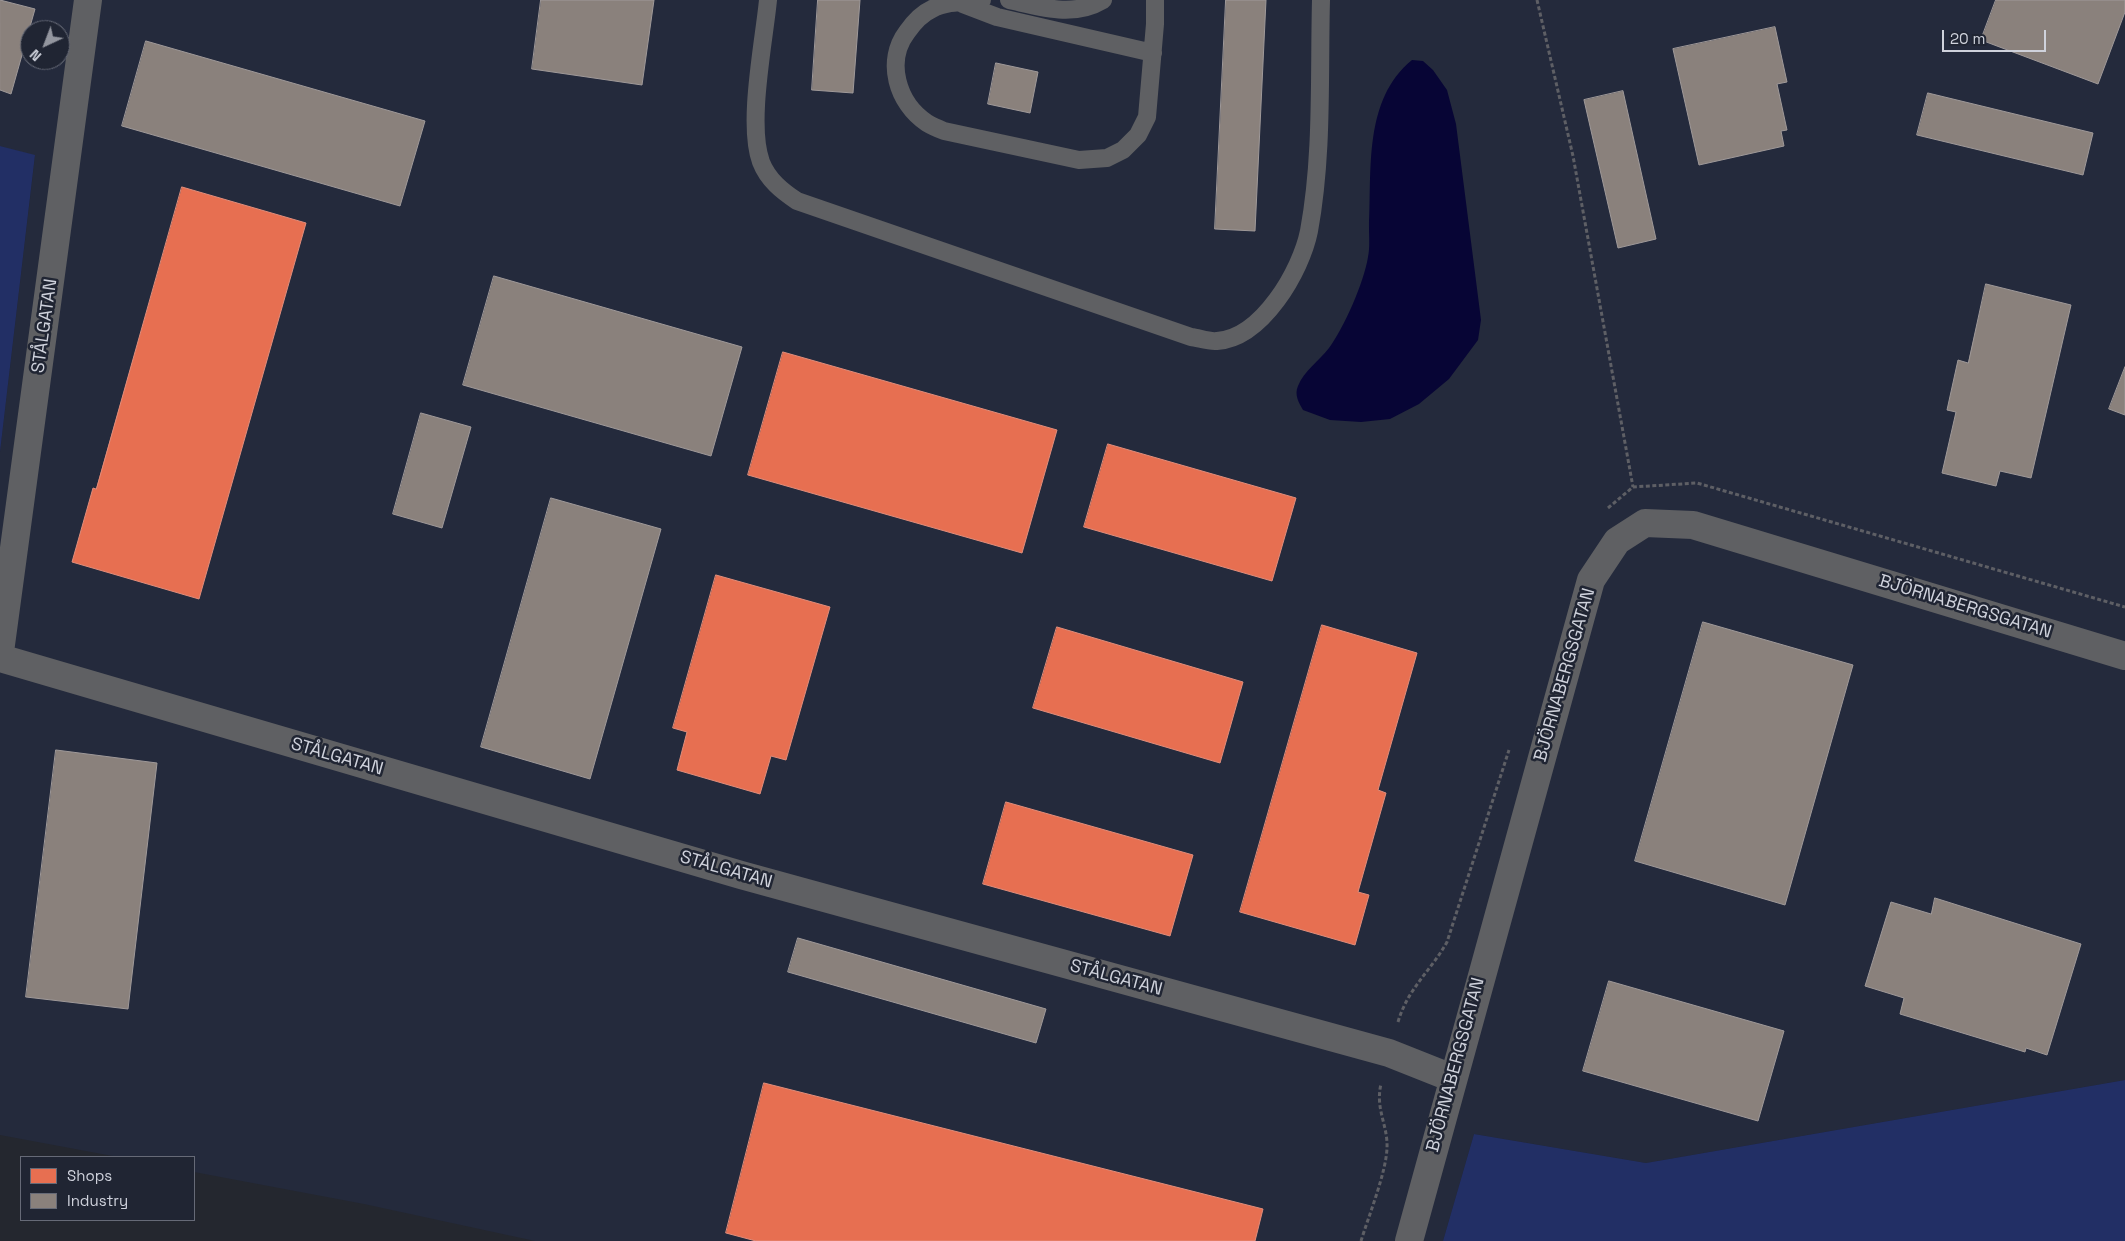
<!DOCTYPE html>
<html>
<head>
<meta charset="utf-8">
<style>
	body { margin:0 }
	#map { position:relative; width:2125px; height:1241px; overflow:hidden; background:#24272f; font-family:"Space Grotesk",sans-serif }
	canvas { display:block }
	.legend { position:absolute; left:20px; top:1156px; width:175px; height:65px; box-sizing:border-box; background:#202533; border:1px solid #666a77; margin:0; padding:6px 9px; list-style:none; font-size:15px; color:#cfd2dc }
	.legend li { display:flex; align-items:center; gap:10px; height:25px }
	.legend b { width:25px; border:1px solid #666a77 }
	.north { position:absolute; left:20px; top:20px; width:50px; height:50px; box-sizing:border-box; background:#202533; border:1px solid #666a77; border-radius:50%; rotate:223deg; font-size:14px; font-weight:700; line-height:20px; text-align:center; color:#cfd2dc }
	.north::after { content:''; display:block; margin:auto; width:18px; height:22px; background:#93969f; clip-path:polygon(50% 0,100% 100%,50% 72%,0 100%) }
	.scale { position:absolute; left:1942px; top:30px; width:104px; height:22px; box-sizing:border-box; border:2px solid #cfd2dc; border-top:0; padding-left:6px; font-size:15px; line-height:18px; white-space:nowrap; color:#cfd2dc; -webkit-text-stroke:4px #202533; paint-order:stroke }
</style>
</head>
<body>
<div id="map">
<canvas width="2125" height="1241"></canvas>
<ul class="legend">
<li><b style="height:14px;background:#e76f51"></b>Shops</li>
<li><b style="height:14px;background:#8a817c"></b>Industry</li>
</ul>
<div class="north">N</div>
<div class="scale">20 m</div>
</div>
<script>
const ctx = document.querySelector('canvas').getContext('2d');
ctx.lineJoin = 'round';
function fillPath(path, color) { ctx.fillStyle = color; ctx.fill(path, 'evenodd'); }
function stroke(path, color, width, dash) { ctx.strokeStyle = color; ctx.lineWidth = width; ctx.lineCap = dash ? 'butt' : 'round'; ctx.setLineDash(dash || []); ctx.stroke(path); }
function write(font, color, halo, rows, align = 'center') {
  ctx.font = font + ' "Space Grotesk",sans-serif'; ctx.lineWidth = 5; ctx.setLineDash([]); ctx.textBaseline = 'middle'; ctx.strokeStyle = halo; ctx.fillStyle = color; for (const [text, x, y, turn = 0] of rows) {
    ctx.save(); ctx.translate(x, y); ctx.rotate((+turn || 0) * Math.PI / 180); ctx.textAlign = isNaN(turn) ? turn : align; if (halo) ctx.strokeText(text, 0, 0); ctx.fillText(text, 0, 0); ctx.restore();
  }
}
const built = new Path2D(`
	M0,0H2125V1080L1646,1163L1474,1134L1443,1241H535L364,1204L194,1172V1157H118L0,1135V452L35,156L0,146ZM30,30H60V60H30Z`);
const green = new Path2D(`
	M0,146L35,155L0,452Z
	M2125,1080V1241H1443L1474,1134L1646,1163Z`);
const water = new Path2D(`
	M1412,60L1423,61L1433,70L1447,90L1456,124L1481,320L1478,340L1449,379L1419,404L1390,419L1361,422L1330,420L1303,410C1299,403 1294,395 1298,386C1304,371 1319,361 1329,348C1344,328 1364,282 1368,257C1370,248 1369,237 1369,227C1372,170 1363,100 1412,60Z`);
const shops = new Path2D(`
	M182,187L306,223L199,599L72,562L93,488L96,489Z
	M783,352L1057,430L1022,553L748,475Z
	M1108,444L1296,498L1272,581L1084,527Z
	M716,575L830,607L786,760L771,756L760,794L677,770L687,732L673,728Z
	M1322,625L1417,653L1378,790L1386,793L1358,892L1369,895L1355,945L1240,912Z
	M1057,627L1243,682L1220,763L1033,708Z
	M1006,802L1193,855L1170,936L983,884Z
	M764,1083L1263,1209L1255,1241H756L726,1233Z`);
const industry = new Path2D(`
	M0,0L35,9L11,94L0,90Z
	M541,0H654L642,85L532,69Z
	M818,0H860L853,93L812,90Z
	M1226,0H1266L1255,231L1215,229Z
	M1996,0H2125V12L2098,84L1981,40Z
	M1775,27L1787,82L1777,84L1787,130L1781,131L1784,146L1699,165L1673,49Z
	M146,41L425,121L400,206L122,126Z
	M996,63L1038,72L1030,113L988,104Z
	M1623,91L1656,239L1618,248L1584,100Z
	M1928,93L2093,133L2083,175L1917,135Z
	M494,276L742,347L711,456L463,385Z
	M1986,284L2071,305L2031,478L2000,471L1996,486L1942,473L1956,412L1947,410L1958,360L1968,363Z
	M2125,367V415L2109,409Z
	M421,413L471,427L442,528L393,514Z
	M551,498L661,529L590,779L481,747Z
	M1703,622L1853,665L1785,905L1635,861Z
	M56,750L157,763L128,1009L26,997Z
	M1935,898L2081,944L2047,1055L2026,1048L2025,1052L1900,1014L1904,998L1865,986L1891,902L1931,914Z
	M798,938L1046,1009L1036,1043L788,972Z
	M1609,981L1784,1031L1758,1121L1583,1071Z`);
const path = new Path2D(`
	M1537,0L1573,156L1633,487
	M1608,508L1633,487L1697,483L2125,607
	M1398,1022C1408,988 1430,972 1447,942L1509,750
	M1361,1241C1369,1215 1386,1173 1387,1148C1388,1125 1375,1109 1381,1084`);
const service = new Path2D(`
	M768,0C764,42 747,124 761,162C768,180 782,191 797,201L1191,337C1199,338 1209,342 1217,341C1262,338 1301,271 1309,231C1323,155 1319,76 1321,0
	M982,0C966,2 947,1 932,9C921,14 914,22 907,32C885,61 897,103 927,123C932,126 939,129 944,131L1079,160L1107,158L1123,150L1138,135L1147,117L1155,24V0
	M1009,0C1041,7 1073,18 1103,0
	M963,4L997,17L1153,53`);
const minor = new Path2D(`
	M0,652L88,0
	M0,658L741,875L1389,1053L1452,1078
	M1409,1241L1591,580L1617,541L1645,523L1693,525L2125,656`);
const streetNames = [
	["STÅLGATAN",45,326,-82],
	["BJÖRNABERGSGATAN",1965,607,17],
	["BJÖRNABERGSGATAN",1565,675,-74],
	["STÅLGATAN",337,757,16],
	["STÅLGATAN",726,870,16],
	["STÅLGATAN",1116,978,15],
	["BJÖRNABERGSGATAN",1456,1065,-75]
];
fillPath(built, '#242a3c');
fillPath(green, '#222f65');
fillPath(water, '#070535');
fillPath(shops, '#e76f51');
stroke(shops, '#e08d7b', 1);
fillPath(industry, '#8a817c');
stroke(industry, '#9f9999', 1);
stroke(path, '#5e5f65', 3, [4, 2.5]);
stroke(service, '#5f6063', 18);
stroke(minor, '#5f6063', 28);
write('18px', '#cfd2dc', '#202533', streetNames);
</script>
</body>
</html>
